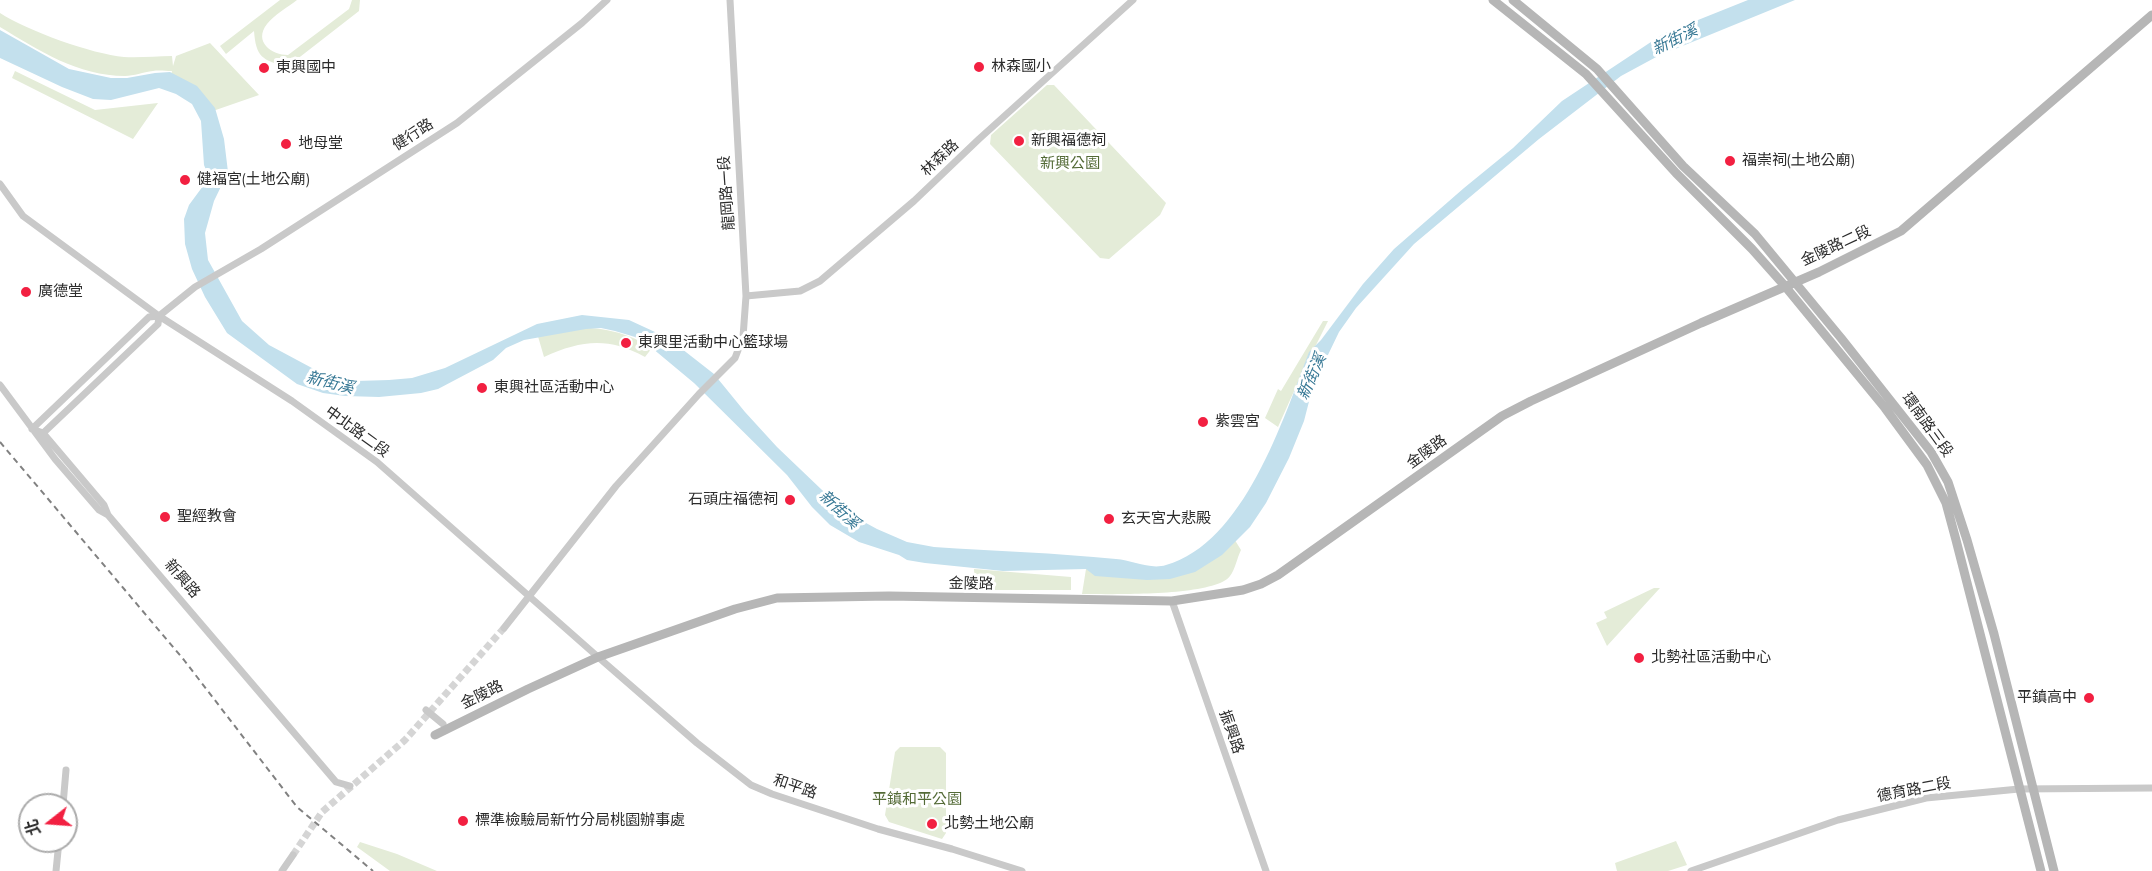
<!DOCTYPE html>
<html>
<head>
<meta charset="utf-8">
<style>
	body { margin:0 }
	#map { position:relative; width:2152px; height:871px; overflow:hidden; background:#fff; font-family:"PT Sans Narrow","Noto Sans TC",sans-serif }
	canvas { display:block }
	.north { position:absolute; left:18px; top:793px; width:60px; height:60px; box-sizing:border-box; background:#fff; border:2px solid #ababab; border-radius:50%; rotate:253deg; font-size:16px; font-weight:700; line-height:24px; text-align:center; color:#2c2c2c }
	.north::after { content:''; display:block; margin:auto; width:21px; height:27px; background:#f22041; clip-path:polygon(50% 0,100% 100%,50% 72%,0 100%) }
</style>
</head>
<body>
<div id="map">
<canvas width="2152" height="871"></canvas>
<div class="north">北</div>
</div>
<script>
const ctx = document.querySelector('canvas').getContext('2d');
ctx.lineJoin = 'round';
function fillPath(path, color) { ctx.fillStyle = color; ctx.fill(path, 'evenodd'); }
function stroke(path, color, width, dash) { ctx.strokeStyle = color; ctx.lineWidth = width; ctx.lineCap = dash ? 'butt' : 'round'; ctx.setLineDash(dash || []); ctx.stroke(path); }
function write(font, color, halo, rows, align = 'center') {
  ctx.font = font + ' "PT Sans Narrow","Noto Sans TC",sans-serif'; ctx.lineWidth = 6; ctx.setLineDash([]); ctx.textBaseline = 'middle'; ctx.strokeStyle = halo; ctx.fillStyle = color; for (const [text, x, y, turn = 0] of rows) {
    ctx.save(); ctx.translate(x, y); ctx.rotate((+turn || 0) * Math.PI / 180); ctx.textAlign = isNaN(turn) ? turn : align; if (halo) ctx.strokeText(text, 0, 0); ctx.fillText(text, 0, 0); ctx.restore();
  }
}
const green = new Path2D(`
	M280,0H297C288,7 274,15 267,24C253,42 272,55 288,55L349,9L352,0H360L359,11L287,67C262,60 256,57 254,31L226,54L220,46Z
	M0,13C28,31 92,54 124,57C140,58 156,56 172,56L173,66L176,56L210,43L259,95L210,112L170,79L172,71C165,71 159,70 153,71C143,72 134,76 125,76C78,76 38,50 0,27Z
	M15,71L95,110L158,103L133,139L12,78Z
	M1047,85H1054L1166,203L1160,215L1109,259L1100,258L990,144L991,135Z
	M1323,321H1328L1303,371L1278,427L1265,418L1278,389L1281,391Z
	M560,326C595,328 621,328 652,348L645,357C608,337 582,340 544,357L537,333Z
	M1233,537L1241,550C1237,558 1235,570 1230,576C1215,597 1108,594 1082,594L1086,569L1149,576Z
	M974,569L1071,577V590H975Z
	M1654,588H1660L1607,646L1596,623L1607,618L1604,612Z
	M900,747H940L946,753V833L942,839L889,822L885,815L895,752Z
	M1676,841L1687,865L1668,871H1617L1615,863Z
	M360,842L397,854L437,871H390L357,847Z`);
const water = new Path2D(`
	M1748,0H1795L1658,56L1621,76L1539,139L1414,244L1356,308L1339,332L1313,386L1304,421L1289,458L1266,503L1250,527L1222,555L1195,572L1170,579L1147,580L1095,576L1086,569L1003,571L925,563L907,560L899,555L859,542L830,525L812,507L787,475L694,383L652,348L635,337L615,331L601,328L586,329L524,340L506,348L493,360L438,389L421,393L379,397L345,396L323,393L297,384L227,333L205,297L192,269L185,244L184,219L189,205L203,186L208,175L204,165L201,121L192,104L176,94L159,88L111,100L93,99L62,87L0,58V30L69,69L111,78H127L155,73L170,72L197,86L215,108L224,139L228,172L214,201L205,233L208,260L242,321L269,345L325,375L356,381L389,380L412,378L445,368L537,324L582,315L629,320L668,338L714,374L745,412L777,447L844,511L877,529L907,542L934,547C994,551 1056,553 1116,559C1132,560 1150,570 1166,565C1244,543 1283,420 1309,352L1321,340L1363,284L1394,249L1464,188L1513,148L1562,101L1663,34Z`);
const minorTunnel = new Path2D(`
	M293,855L322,812L405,740L504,628`);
const minor = new Path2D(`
	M0,184L23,216L159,316L292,401L377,462L598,657L697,743L751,785L772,794L878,829L952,849L1022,871
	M746,296L800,291L820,281L914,201L979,139L1133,0
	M0,385L55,459L99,510L108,515
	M32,429L149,317L159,316L195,287L261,249L457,123L582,23L607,0
	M32,429L43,433L104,505L108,515L336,782L350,786
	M39,437L158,324L159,316
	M1172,601L1266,871
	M504,628L616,486L699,394L735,358L743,337L746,296L730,0
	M426,710L443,724
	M63,805L66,770
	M56,871L59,841
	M282,871L293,855
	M1691,871L1838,820L1926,798L2019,789L2152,788`);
const secondary = new Path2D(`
	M1493,0L1586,74L1676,173L1752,249L1784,285L1885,408L1927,465L1946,503L1956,540L2041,871
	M1513,0L1597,69L1683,166L1755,234L1841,338L1931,452L1948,482L1967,540L1994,634L2054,871
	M435,735L528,689L598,657L735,609L777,598L889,596L1172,601L1243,590L1261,584L1278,575L1502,416L1531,401L1701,323L1819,272L1901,231L2152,15`);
const rail = new Path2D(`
	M0,442L184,660L297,807L373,871`);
const markers = [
	[979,67,6,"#f22041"],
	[264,68,6,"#f22041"],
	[1019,141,6,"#f22041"],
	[286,144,6,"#f22041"],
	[1730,161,6,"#f22041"],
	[185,180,6,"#f22041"],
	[26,292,6,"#f22041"],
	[626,343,6,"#f22041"],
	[482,388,6,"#f22041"],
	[1203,422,6,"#f22041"],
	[790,500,6,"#f22041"],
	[165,517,6,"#f22041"],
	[1109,519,6,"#f22041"],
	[1639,658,6,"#f22041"],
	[2089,698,6,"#f22041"],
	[463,821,6,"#f22041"],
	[932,824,6,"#f22041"]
];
const poiNames = [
	["林森國小",991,67],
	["東興國中",276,68],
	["新興福德祠",1031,141],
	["地母堂",298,144],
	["福崇祠(土地公廟)",1742,161],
	["健福宮(土地公廟)",197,180],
	["廣德堂",38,292],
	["東興里活動中心籃球場",638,343],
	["東興社區活動中心",494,388],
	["紫雲宮",1215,422],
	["石頭庄福德祠",778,500,"right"],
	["聖經教會",177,517],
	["玄天宮大悲殿",1121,519],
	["北勢社區活動中心",1651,658],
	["平鎮高中",2077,698,"right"],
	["標準檢驗局新竹分局桃園辦事處",475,821],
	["北勢土地公廟",944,824]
];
const streetNames = [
	["健行路",413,135,-33],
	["林森路",940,158,-44],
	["龍岡路一段",727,193,-94],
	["金陵路二段",1836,246,-25],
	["環南路三段",1927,425,54],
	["中北路二段",357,432,36],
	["金陵路",1427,452,-36],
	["新興路",182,579,49],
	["金陵路",971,584,1],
	["金陵路",482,695,-26],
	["振興路",1231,732,71],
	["和平路",795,787,19],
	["德育路二段",1914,790,-11]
];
const parkNames = [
	["新興公園",1070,164],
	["平鎮和平公園",917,800]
];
const waterNames = [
	["新街溪",1675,40,-26],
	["新街溪",1312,377,-66],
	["新街溪",330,383,14],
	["新街溪",839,510,43]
];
fillPath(green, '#e4ecd8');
fillPath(water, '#c3e0ed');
stroke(minorTunnel, '#d5d5d5', 7, [7, 3.5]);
stroke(minor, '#c9c9c9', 7);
stroke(secondary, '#b6b6b6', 9);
stroke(rail, '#818181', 2, [6, 4.5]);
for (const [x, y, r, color] of markers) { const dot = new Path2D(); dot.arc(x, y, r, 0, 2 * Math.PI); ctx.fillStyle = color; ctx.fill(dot); stroke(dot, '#fff', 2); }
write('15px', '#2c2c2c', '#fff', poiNames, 'left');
write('15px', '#2c2c2c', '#fff', streetNames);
write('15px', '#546b37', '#fff', parkNames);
write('italic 16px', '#357794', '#fff', waterNames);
</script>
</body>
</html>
